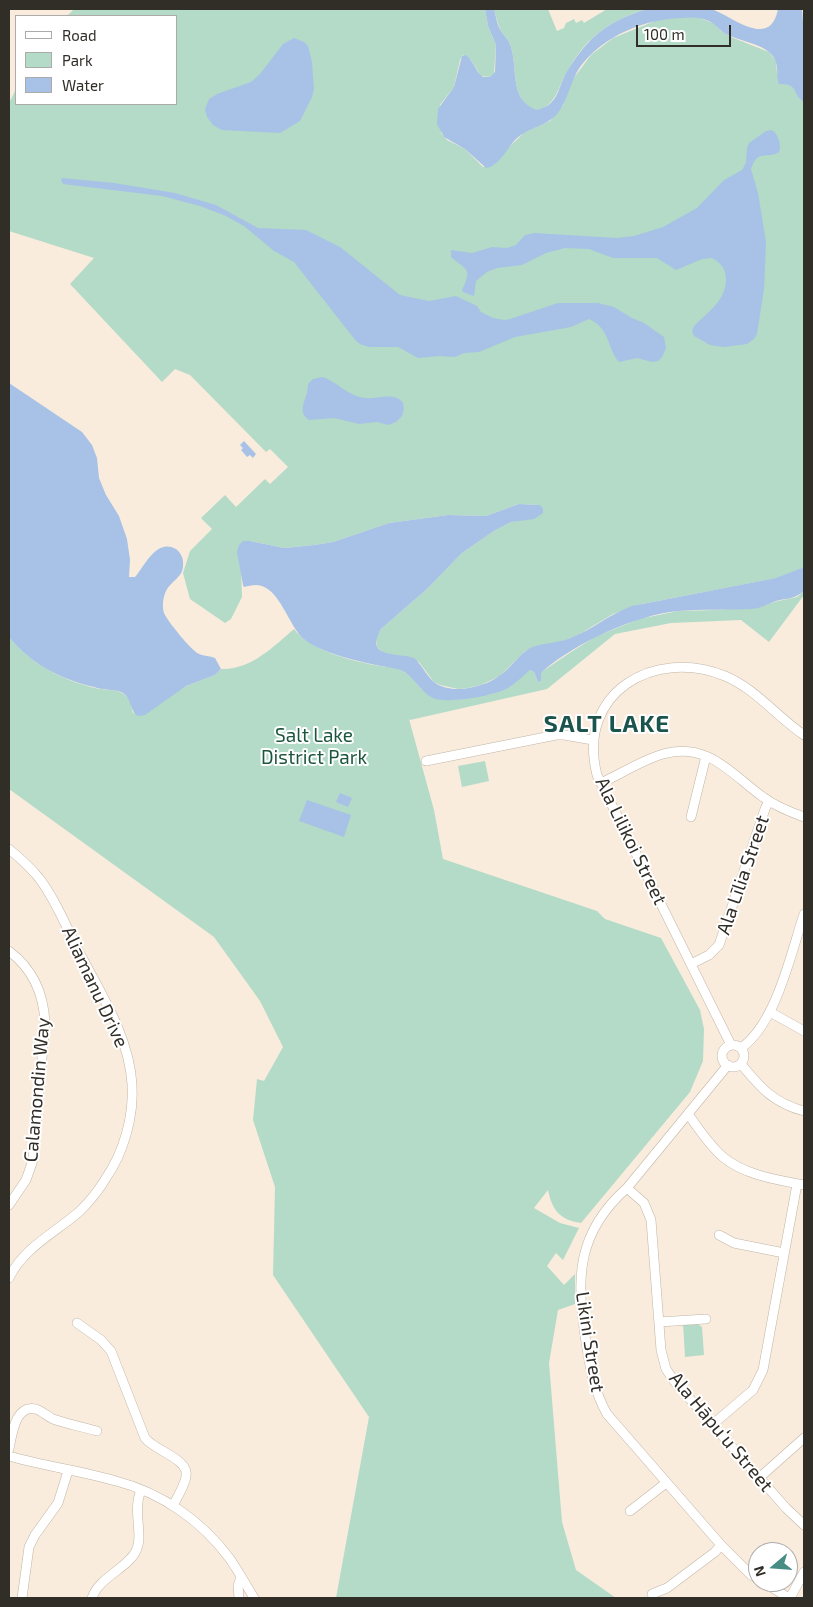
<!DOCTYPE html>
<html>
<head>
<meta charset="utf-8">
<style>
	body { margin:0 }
	#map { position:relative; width:813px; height:1607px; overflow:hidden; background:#f9ecdd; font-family:"Exo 2",sans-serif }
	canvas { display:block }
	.frame { position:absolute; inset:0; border:10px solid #312d27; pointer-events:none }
	.legend { position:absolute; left:15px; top:15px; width:162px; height:90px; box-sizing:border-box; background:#fff; border:1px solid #adaba9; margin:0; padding:6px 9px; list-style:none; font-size:15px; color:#312d27 }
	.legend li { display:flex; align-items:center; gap:10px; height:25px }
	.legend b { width:25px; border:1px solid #adaba9 }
	.north { position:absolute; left:748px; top:1542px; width:50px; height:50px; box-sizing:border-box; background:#fff; border:1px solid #adaba9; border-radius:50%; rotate:252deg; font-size:14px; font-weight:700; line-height:20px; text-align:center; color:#312d27 }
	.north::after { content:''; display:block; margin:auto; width:18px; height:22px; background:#488d84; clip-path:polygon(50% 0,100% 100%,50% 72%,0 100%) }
	.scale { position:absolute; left:636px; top:25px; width:95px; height:22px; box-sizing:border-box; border:2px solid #312d27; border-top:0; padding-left:6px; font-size:15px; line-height:18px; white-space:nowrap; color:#312d27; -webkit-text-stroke:4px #fff; paint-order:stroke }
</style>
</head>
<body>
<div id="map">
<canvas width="813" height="1607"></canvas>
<div class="frame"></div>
<ul class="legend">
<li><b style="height:6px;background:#fff"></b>Road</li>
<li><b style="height:14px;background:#b3dbc8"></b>Park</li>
<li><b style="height:14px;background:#a7c2e6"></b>Water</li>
</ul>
<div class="north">N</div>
<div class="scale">100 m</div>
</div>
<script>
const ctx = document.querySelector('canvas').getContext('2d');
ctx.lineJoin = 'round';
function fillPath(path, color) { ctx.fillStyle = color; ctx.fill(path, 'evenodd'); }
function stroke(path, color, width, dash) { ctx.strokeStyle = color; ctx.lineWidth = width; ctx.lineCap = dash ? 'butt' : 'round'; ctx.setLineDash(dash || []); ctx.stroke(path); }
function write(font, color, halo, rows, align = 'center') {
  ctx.font = font + ' "Exo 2",sans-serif'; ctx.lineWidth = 4; ctx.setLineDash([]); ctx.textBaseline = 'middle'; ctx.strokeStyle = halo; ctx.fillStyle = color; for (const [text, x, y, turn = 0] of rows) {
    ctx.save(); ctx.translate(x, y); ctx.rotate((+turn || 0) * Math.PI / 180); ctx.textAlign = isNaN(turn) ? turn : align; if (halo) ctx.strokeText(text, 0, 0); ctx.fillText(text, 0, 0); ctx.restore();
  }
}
const green = new Path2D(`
	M74,9H485L488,26L496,45L494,74L490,77L481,76L471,60L463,55L460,60L454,87L440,105L441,133L447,140L465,149L483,167L495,164L510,146L525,132L550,121L563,105L573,79L591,55L613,38L655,21L671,18L697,17L713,23L721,31L731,37L769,52L776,61L777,73L785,83C797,86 795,96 804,102V567L777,578L642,604L613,614L578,635L559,643L533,647L525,651L500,676L481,685L468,688L458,689L440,685L434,682L419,662L383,653L377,647L376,638L381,629L427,589L462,553L494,531L511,522L519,520L540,505L519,504L486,516L448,515L389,523L333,542L314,545L284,548L250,541L241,568L242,597L231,619L225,623L190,599L183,573L190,551L212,529L201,518L225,495L236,507L265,479L270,484L288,467L270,449L266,452L190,375L175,369L162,382L70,284L94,258L9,231V103L16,89V104H176V16H67Z
	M494,9H548L557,31L564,28L566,23L574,19L576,23L582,20L584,23L607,9H648C625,15 604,26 588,42C580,50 569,67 564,77C557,92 554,106 536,111C508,97 519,69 510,44C508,39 504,36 501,31C498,25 496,16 494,9Z
	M804,591V595L769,642L741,620L671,623L615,634L547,689L410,720L409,719L434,810L443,859L597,911L605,919L661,938L700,1010L704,1029L703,1061L690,1092L581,1223C560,1220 552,1210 548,1190L534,1208L560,1223L579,1228L563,1260L556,1253L547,1266L564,1285L575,1274V1304L558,1310L549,1363L562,1522L576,1570L616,1598H336L369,1417L273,1275L275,1187L253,1120L257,1079L264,1081L283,1047L260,1001L214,937L9,789V637C31,664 62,680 95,688C103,690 115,689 122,693C130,697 131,705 133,713L171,695L186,686L215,675L221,669C251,670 273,647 294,629C310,651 353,661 379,666C386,667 395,667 402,671C410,675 416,682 422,690L487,695L505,689L530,670L534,672L538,682L541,681V674L543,671L571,652L595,637L639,619L678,611L716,610L741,608L751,609L778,601L797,597Z
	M485,761L489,781L462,787L458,766Z
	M683,1323H696L702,1327L704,1355L685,1357Z`);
const water = new Path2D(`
	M485,9H494C496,16 497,25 501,31C504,36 508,39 510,44C519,69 508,98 536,110C556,106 557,93 564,77C569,67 578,54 586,45C601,27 625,15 648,9C662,9 677,9 691,9C697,9 705,7 711,9C731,15 770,51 778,9H802L804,34V102C792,95 799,83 779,84C776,75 779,66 774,58C767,44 737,41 724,33C717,28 714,22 706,20C698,17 691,18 683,18C645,19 604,35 580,67C570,82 568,101 557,114C546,127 528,127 515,140C507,149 498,167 486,168L465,149L444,137L437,124L438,109L454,87L462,56L466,55C474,61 475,71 483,77H490L495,72L496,45L488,26Z
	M294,38L304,42L308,46L312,62L314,89L312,97L300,121L280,133L222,130L213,125L207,117L205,109L209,99L217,94L251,82L260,74L283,44Z
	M772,130C778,134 782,145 779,152C767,160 758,148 751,169L758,193L766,242L764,289L757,334L754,339L747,344L724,347L710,345L694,336L692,331L694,326C708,312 727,300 726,277C725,268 720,262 712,258L702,259L676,270L657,258H613L589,249L565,248L546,253L522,265L497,268L487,272L476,281L474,296L463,292L462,290C473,268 466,270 451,257V250L472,253L492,247L507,248L516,245L525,235L534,233L617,238L634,236L663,227L697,208L724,180L742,170L746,163L747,148L749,143L766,131Z
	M62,178L114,183L175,193L216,205L258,228L306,230L340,247L400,295L429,301L456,296L477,306L481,312L493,318L505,320L510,319L558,303H598L614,307L632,318L644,323L664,337L666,348L662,357L658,361L652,362L637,358L619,362C607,349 611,329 589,319L571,327L515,337L479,352L464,353L455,357L439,356L418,358L398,347H369L360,344L356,341L294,262L274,251L244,226L226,216L200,206L162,196L63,184L61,180Z
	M322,377C337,381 345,395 365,398C378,400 394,391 403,403L404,409L402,416L396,422L389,425L377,422L359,424L334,418L309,420C295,411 309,397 308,384L313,379Z
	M9,383L82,432L92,445L97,458L99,478L106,495L119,516L127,539L130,560L129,577H135C145,566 156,538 176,549C181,553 184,559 183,566C183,577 171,581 166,591C163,597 162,607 164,613C168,622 191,650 199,654C204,656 210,656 215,658L221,669L215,675L186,686L145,715L138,716C129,710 132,697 121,692C113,689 102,690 94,687C60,679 31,664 9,637Z
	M244,441L256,454L253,458L250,455L247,457L241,450L243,448L240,445Z
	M519,504L540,505L543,509V513L534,519L511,522L494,531L462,553L427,589L381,629C364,659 397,652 414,658C422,665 426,675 434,682C450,695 483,688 499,676C510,669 517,657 527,650C534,644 557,643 568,639C591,631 609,614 632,606L776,578L804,567V591C795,599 787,598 776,601C768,604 759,609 751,609C727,610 702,609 678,611C636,615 575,643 543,671L541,674V681L538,682L534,672L530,670C522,677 515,684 506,689C492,696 444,705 431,697C419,690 413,675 400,670C394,668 387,667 381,666C360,662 322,653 305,640C289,629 280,585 256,585C252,585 248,586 244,587L243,585L237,552L239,545L243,541H250L284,548L314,545L333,542L389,523L448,515L486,516Z
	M340,793L352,798L348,807L336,802Z
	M307,800L351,815L344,837L299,821Z`);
const minor = new Path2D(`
	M426,761L556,735H564L593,740
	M601,783C621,774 642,760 663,754C708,741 732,775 763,797C775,806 790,812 804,817
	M691,817L706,756
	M9,849C20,858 30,867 39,878C55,899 65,924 77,948C99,991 129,1035 132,1084C134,1116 124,1152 106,1178C99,1190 90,1201 80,1211C56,1232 23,1248 9,1278
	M9,951C33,969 44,995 45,1024L33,1160L26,1180L9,1205
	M691,964L709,955L719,945L765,809L769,801
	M770,1012L804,1031
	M731,1045L597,775C576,693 654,647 725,676C756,689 777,717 804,735
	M722 1056a11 11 0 1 1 22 0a11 11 0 1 1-22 0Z
	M741,1048C776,1024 791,953 804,914
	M741,1064C760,1087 773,1103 804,1111
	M728,1065L627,1188C576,1233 576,1279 586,1342C590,1368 594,1391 607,1414L721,1545L751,1575L758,1579
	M688,1114C699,1129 709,1145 723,1157C744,1175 778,1180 804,1185
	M627,1188L644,1203L651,1220L661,1350L666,1369L674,1381L786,1508L804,1525
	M719,1235L734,1243L784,1253
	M659,1322L706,1319
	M77,1323L101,1340L111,1351L145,1438C155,1451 190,1459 186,1477C184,1487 177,1497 173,1506
	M712,1425L753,1390L763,1370L797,1184
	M9,1449C12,1435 15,1404 36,1409C42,1411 47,1416 53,1419C67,1424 83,1427 97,1431
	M9,1456C44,1466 81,1471 116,1481C162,1493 202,1521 230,1559C239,1572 246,1585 254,1598
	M759,1478L804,1438
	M630,1511L666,1483
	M763,1582L789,1598
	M652,1594L667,1588L715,1552L721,1545
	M22,1598L29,1547L35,1535L58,1503L68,1471
	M92,1598C99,1577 128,1568 136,1551C144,1535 132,1511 141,1490
	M239,1598L238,1586L241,1577
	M790,1598L804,1572`);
const parkNames = [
	["Salt Lake",314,736],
	["District Park",314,758]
];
const streetNames = [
	["Ala Lilikoi Street",631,841,64],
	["Ala Līlia Street",743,875,-71],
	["Aliamanu Drive",95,987,65],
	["Calamondin Way",37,1090,-85],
	["Likini Street",590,1342,81],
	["Ala Hāpuʻu Street",721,1432,50]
];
const districtNames = [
	["SALT LAKE",607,724]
];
fillPath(green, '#b3dbc8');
fillPath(water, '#a7c2e6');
stroke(minor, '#c0b5a6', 10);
stroke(minor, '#fff', 9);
write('19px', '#1d563f', '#fff', parkNames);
write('19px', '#312d27', '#fff', streetNames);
ctx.letterSpacing = '1px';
write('bold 24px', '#1b544d', '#fff', districtNames);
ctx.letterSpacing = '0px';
</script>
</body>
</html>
